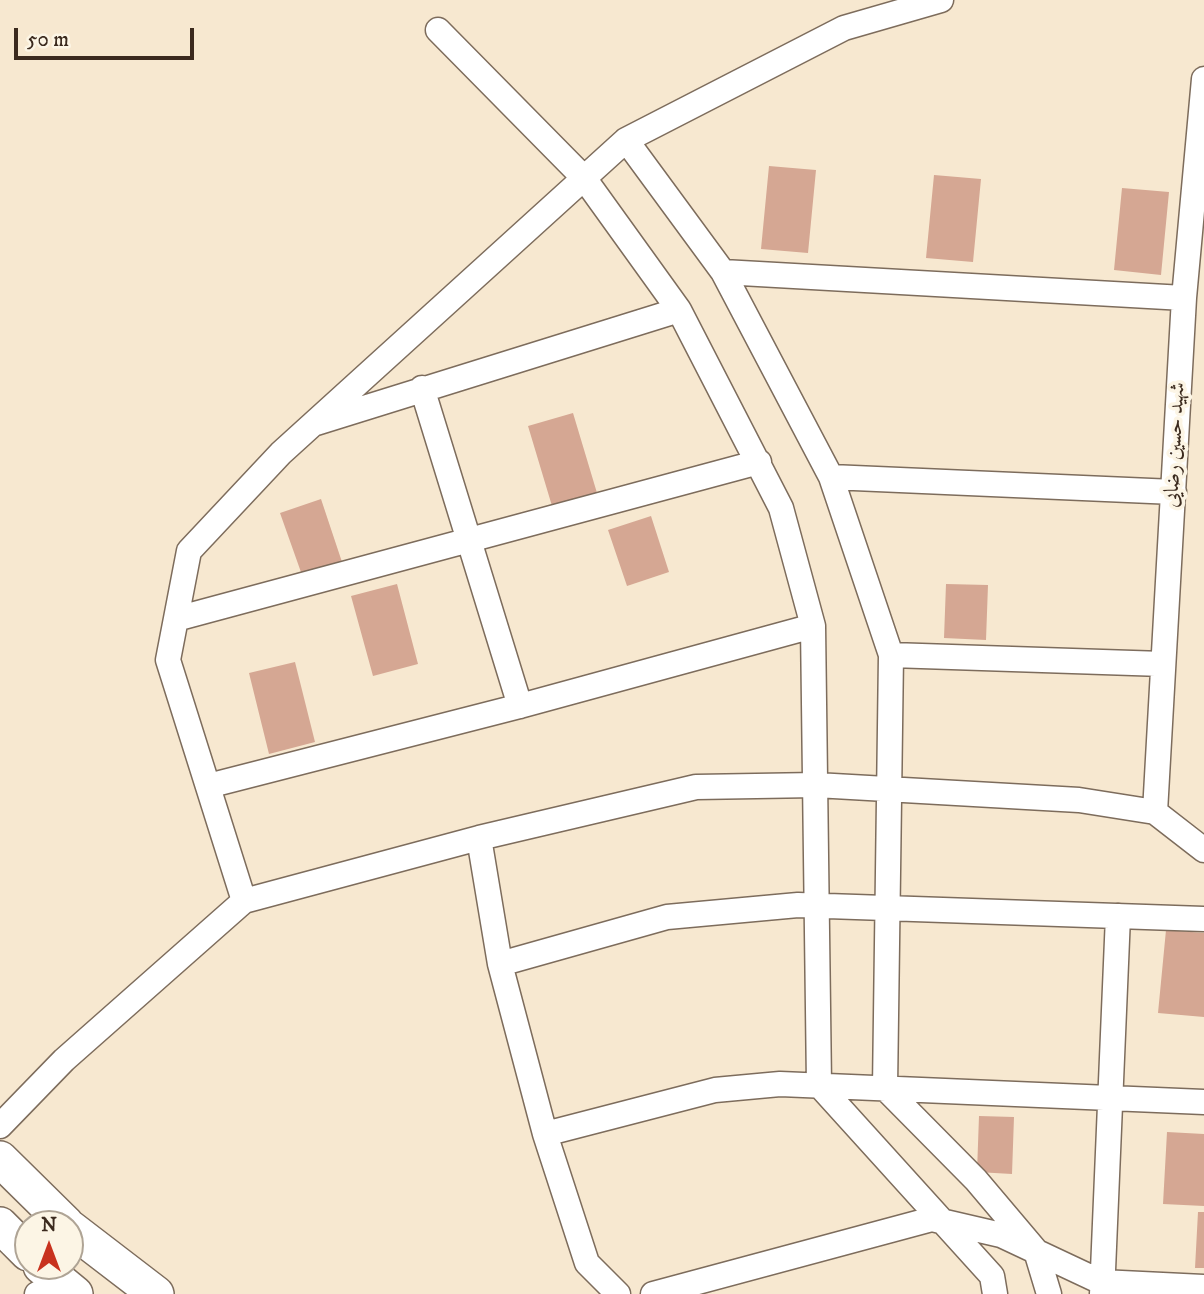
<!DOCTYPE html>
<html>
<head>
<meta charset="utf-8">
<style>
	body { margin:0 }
	#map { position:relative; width:1204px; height:1294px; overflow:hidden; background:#f7e8d0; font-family:"IM FELL DW Pica",serif }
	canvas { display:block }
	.north { position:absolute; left:14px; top:1210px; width:70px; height:70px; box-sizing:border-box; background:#fcf5e5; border:2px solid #afa495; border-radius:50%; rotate:0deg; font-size:19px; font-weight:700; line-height:28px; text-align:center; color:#3b2a1e }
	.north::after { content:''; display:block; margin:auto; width:24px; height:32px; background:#c8321e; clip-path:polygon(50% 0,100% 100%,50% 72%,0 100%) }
	.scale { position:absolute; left:14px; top:28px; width:180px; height:32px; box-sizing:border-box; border:4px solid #3b2a1e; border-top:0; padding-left:9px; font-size:21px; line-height:24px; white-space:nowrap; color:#3b2a1e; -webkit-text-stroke:5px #fcf5e5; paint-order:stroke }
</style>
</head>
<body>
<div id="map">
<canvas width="1204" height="1294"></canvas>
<div class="north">N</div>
<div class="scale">50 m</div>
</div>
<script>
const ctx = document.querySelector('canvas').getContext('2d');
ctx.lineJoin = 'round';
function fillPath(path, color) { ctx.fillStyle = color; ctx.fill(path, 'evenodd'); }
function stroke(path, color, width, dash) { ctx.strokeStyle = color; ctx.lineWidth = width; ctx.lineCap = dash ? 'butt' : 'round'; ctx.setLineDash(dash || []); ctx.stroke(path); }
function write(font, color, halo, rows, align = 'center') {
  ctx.font = font + ' "IM FELL DW Pica",Amiri,serif'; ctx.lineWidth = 7; ctx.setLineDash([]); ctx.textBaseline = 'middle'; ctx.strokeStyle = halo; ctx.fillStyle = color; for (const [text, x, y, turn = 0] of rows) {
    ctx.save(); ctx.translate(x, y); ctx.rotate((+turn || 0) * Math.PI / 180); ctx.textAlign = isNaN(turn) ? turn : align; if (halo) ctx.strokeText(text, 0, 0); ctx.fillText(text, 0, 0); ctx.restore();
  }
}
const building = new Path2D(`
	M769,166L816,170L808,253L761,249Z
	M934,175L981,179L973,262L926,258Z
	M1122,188L1169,192L1161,275L1114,270Z
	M573,413L597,493L552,506L528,426Z
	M321,499L342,562L302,575L280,513Z
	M651,516L669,572L627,586L608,530Z
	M397,584L418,664L373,676L351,596Z
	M946,584L988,585L986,640L944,638Z
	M295,662L315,742L269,754L249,673Z
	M1166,930L1204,933V1017L1158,1013Z
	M979,1116L1014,1117L1012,1174L977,1172Z
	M1167,1132L1204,1134V1206L1163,1204Z
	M1198,1212H1204V1268H1195Z`);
const minor = new Path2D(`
	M438,30L584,178L679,310
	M626,140L723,272
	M422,388L520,706
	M316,423L679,310L781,508L813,626L819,1085L992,1276L995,1294
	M831,477L1174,492
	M176,619L759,462
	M891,655L1163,664
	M208,786L520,706L813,626
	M1155,812L1184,298L1204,79
	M479,838L500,964L545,1134L587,1263L618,1294
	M244,901L168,660L189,551L281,453L626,140L844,28L941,0
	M500,964L667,917L798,905L1204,919
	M0,1126L64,1060L244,901L479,838L696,787L816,785L1079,800L1155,812L1204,850
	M545,1134L715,1090L780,1084L1204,1102
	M37,1294L59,1283
	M653,1294L932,1219L1001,1235L1101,1282L1204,1287
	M1049,1294L1036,1251L976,1180L885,1088L891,655L831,477L723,272L1184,298
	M1102,1294L1118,916`);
const secondary = new Path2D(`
	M0,1159L66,1224
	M0,1225L28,1253
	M70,1228L156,1294
	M41,1266L75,1294`);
const streetNames = [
	["شهید حسین رضایی",1176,445,-87]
];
fillPath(building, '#d5a793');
stroke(minor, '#7d6c5c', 27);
stroke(secondary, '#7d6c5c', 38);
stroke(minor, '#fff', 24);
stroke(secondary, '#fff', 35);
write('21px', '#3b2a1e', '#fcf5e5', streetNames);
</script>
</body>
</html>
